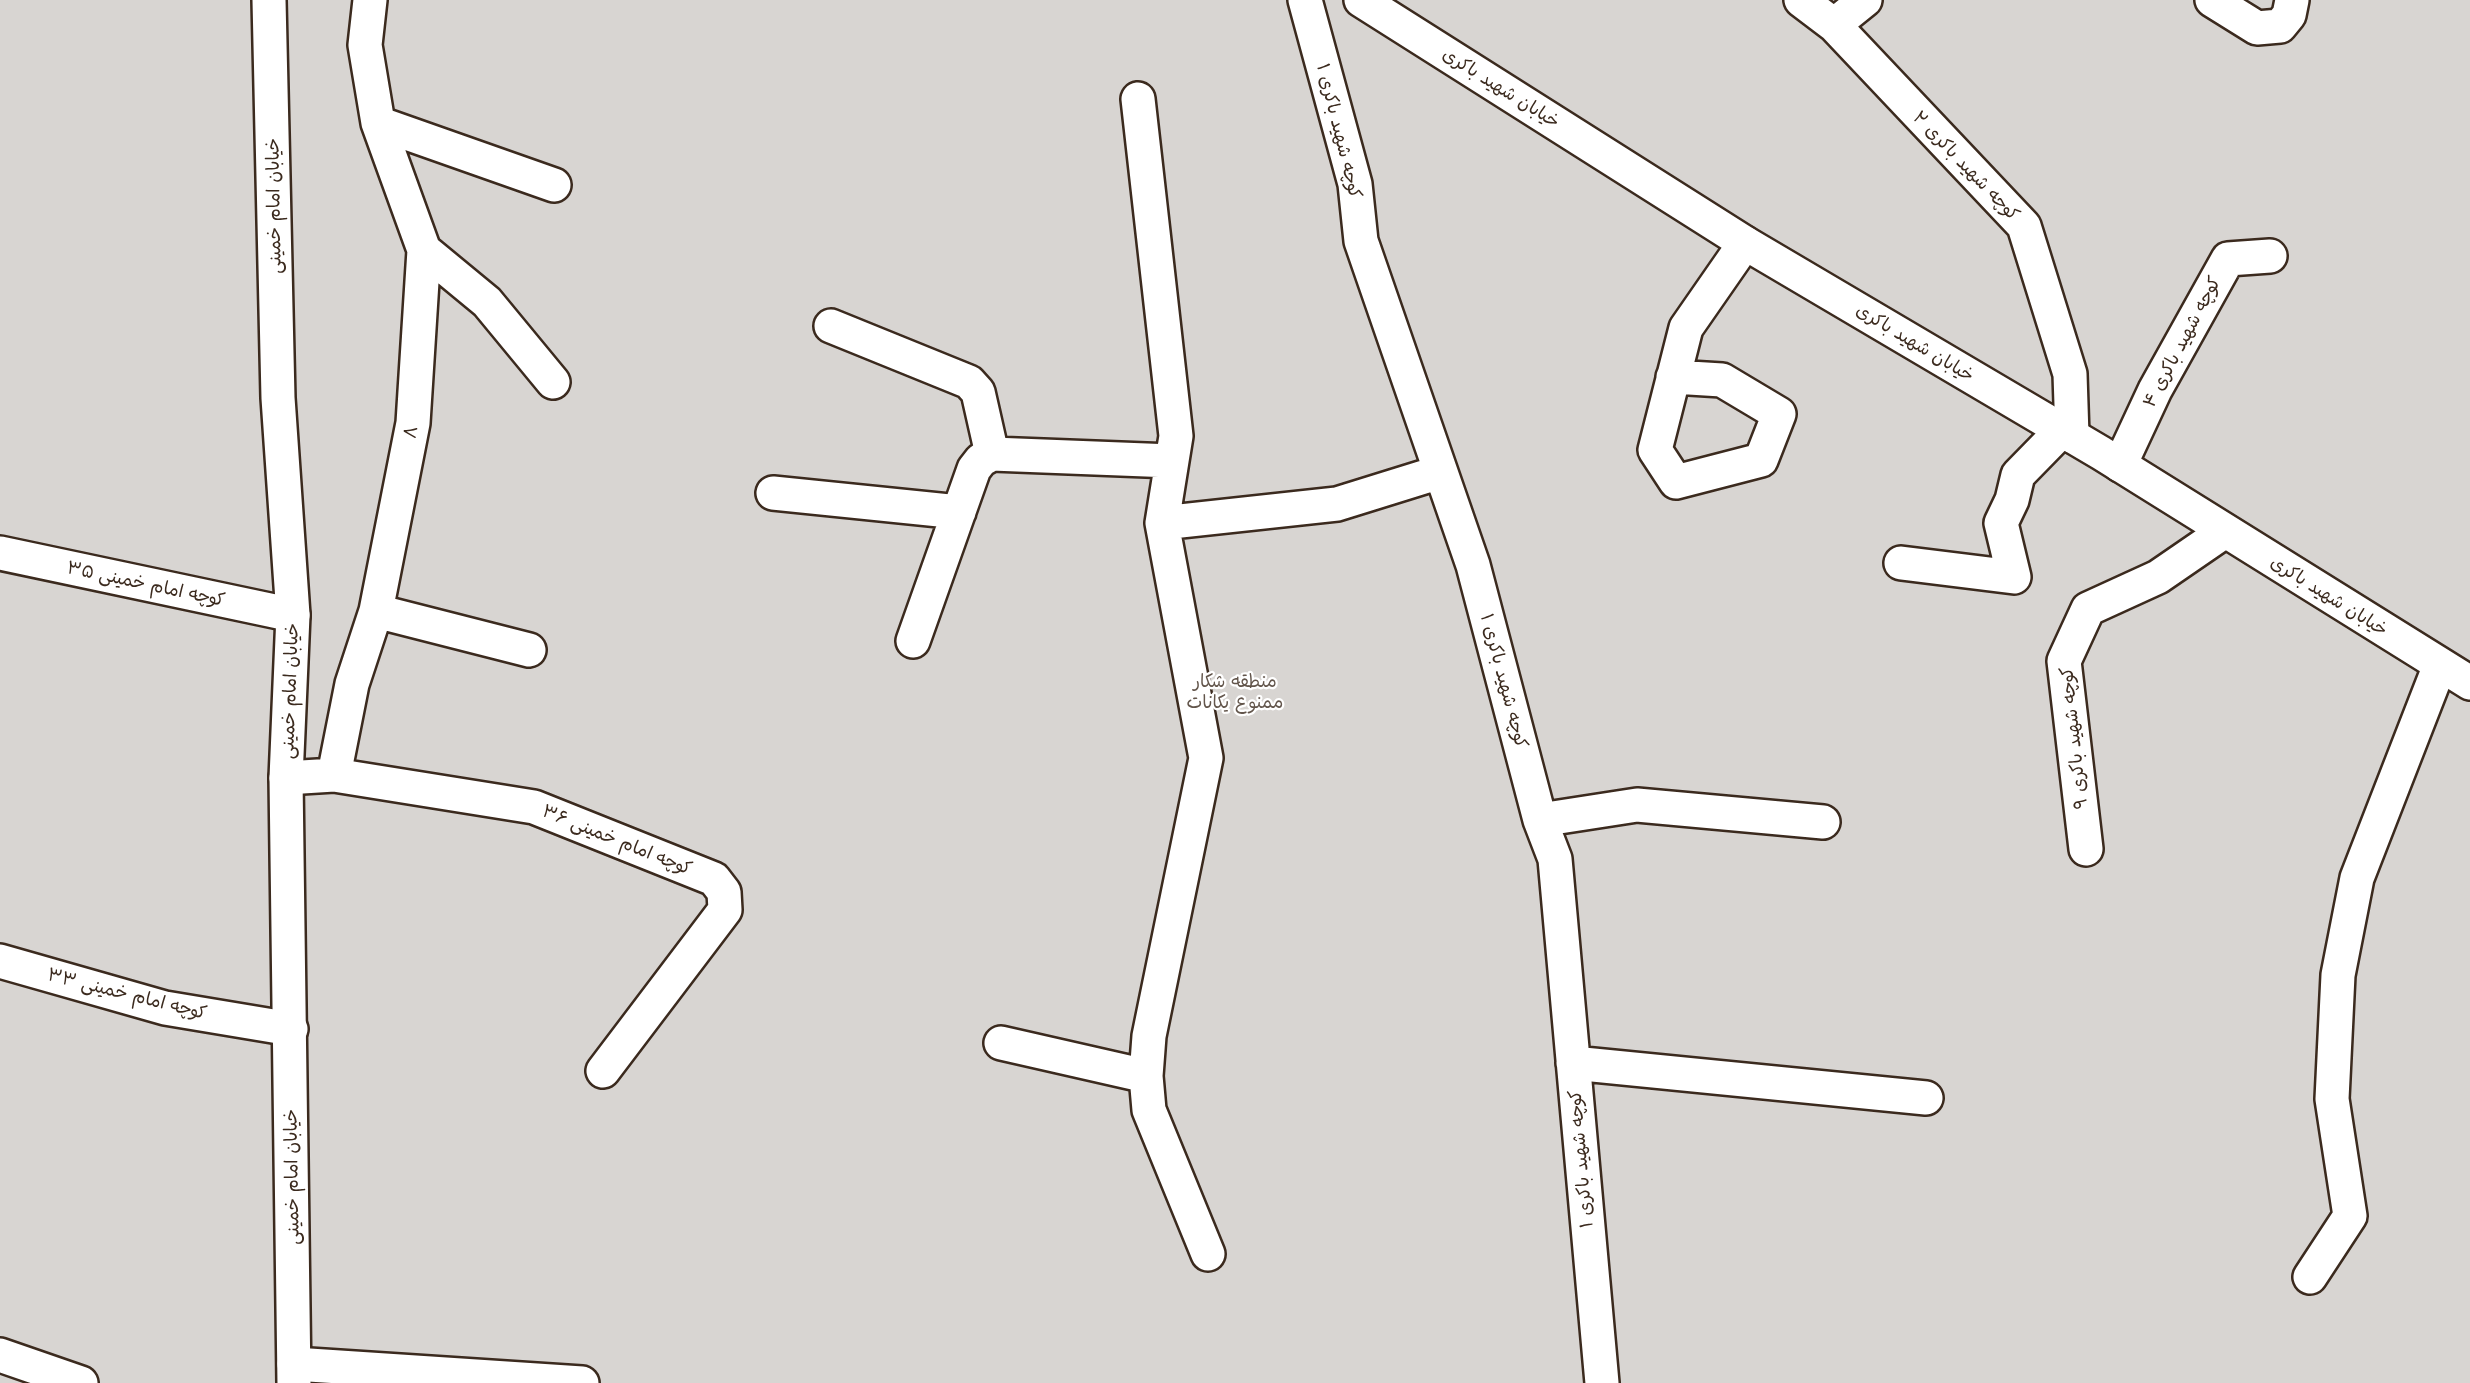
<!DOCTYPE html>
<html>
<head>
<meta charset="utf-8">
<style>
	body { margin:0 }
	canvas { display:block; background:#f3f2f2 }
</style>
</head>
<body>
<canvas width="2470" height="1383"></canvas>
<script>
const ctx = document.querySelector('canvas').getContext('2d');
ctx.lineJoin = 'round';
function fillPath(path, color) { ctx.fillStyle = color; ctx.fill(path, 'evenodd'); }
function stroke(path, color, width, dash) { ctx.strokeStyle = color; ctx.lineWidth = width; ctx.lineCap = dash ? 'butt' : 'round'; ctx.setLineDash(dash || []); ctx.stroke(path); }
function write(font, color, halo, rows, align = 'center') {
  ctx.font = font + ' Mali,"Playpen Sans Arabic",sans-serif'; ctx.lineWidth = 4.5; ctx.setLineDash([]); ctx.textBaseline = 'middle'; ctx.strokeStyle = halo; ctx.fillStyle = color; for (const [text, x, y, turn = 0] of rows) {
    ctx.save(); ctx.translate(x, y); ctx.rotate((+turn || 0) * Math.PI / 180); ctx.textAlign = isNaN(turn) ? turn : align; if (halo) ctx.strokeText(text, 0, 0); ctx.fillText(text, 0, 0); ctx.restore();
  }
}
const green = new Path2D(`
	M0,0H2470V1383H0Z`);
const minor = new Path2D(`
	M370,0L365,45L378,123L424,250L413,423L376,611
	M1305,0L1355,184L1361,241L1473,565L1540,820L1555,859L1602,1383
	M1801,0L1834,25L2024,226L2070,374L2072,436
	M2212,0L2257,28L2280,26L2289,15L2292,0
	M1834,25L1865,0
	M1138,99L1176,436L1162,523L1206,758L1149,1036L1146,1076L1149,1110L1208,1254
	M378,123L554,185
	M424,250L487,302L553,382
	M831,326L969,382L978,392L992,454
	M1673,377L1722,380L1779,414L1761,460L1676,482L1655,450L1686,328L1745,243
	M2120,465L2155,390L2228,259L2270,256
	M773,493L959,512
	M1162,523L1337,504L1440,472
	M0,553L293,615
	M1901,563L2014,577L2001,523L2012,500L2018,475L2062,430
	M913,641L974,469L981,460L992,454L1172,461
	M334,775L352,684L376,611L529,650
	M286,778L334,775L534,807L714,879L724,892L725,910L603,1071
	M1540,820L1637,805L1823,822
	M2086,849L2064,661L2088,609L2158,577L2225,531
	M0,961L165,1008L291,1029
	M1001,1043L1146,1076
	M1573,1063L1926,1098
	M2310,1277L2350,1216L2332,1099L2338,975L2357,878L2440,665
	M0,1355L81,1383
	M294,1364L582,1383`);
const secondary = new Path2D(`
	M269,0L278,398L293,615L286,778L294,1383
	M1361,0L1745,243L2101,453L2470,683`);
const streetNames = [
	["خیابان شهید باکری",1501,88,32],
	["کوچه شهید باکری ۱",1339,131,76],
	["کوچه شهید باکری ۲",1966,166,46],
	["خیابان امام خمینی",274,206,-91],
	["کوچه شهید باکری ۴",2182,342,-62],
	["خیابان شهید باکری",1915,343,31],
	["۸",411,432,-80],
	["کوچه امام خمینی ۳۵",146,584,12],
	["خیابان شهید باکری",2329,596,32],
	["کوچه شهید باکری ۱",1504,681,75],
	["خیابان امام خمینی",290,691,-88],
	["کوچه شهید باکری ۹",2074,738,-96],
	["کوچه امام خمینی ۳۶",617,840,22],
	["کوچه امام خمینی ۳۳",127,994,14],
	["کوچه شهید باکری ۱",1581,1159,-95],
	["خیابان امام خمینی",292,1177,-91]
];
const parkNames = [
	["منطقه شکار",1235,681],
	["ممنوع یکانات",1235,702]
];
fillPath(green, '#d8d5d2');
stroke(minor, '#3b2a1e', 38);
stroke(secondary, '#3b2a1e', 38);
stroke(minor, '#fff', 33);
stroke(secondary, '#fff', 33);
write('18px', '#3b2a1e', '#fff', streetNames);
write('18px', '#62554b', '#fff', parkNames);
</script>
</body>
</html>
